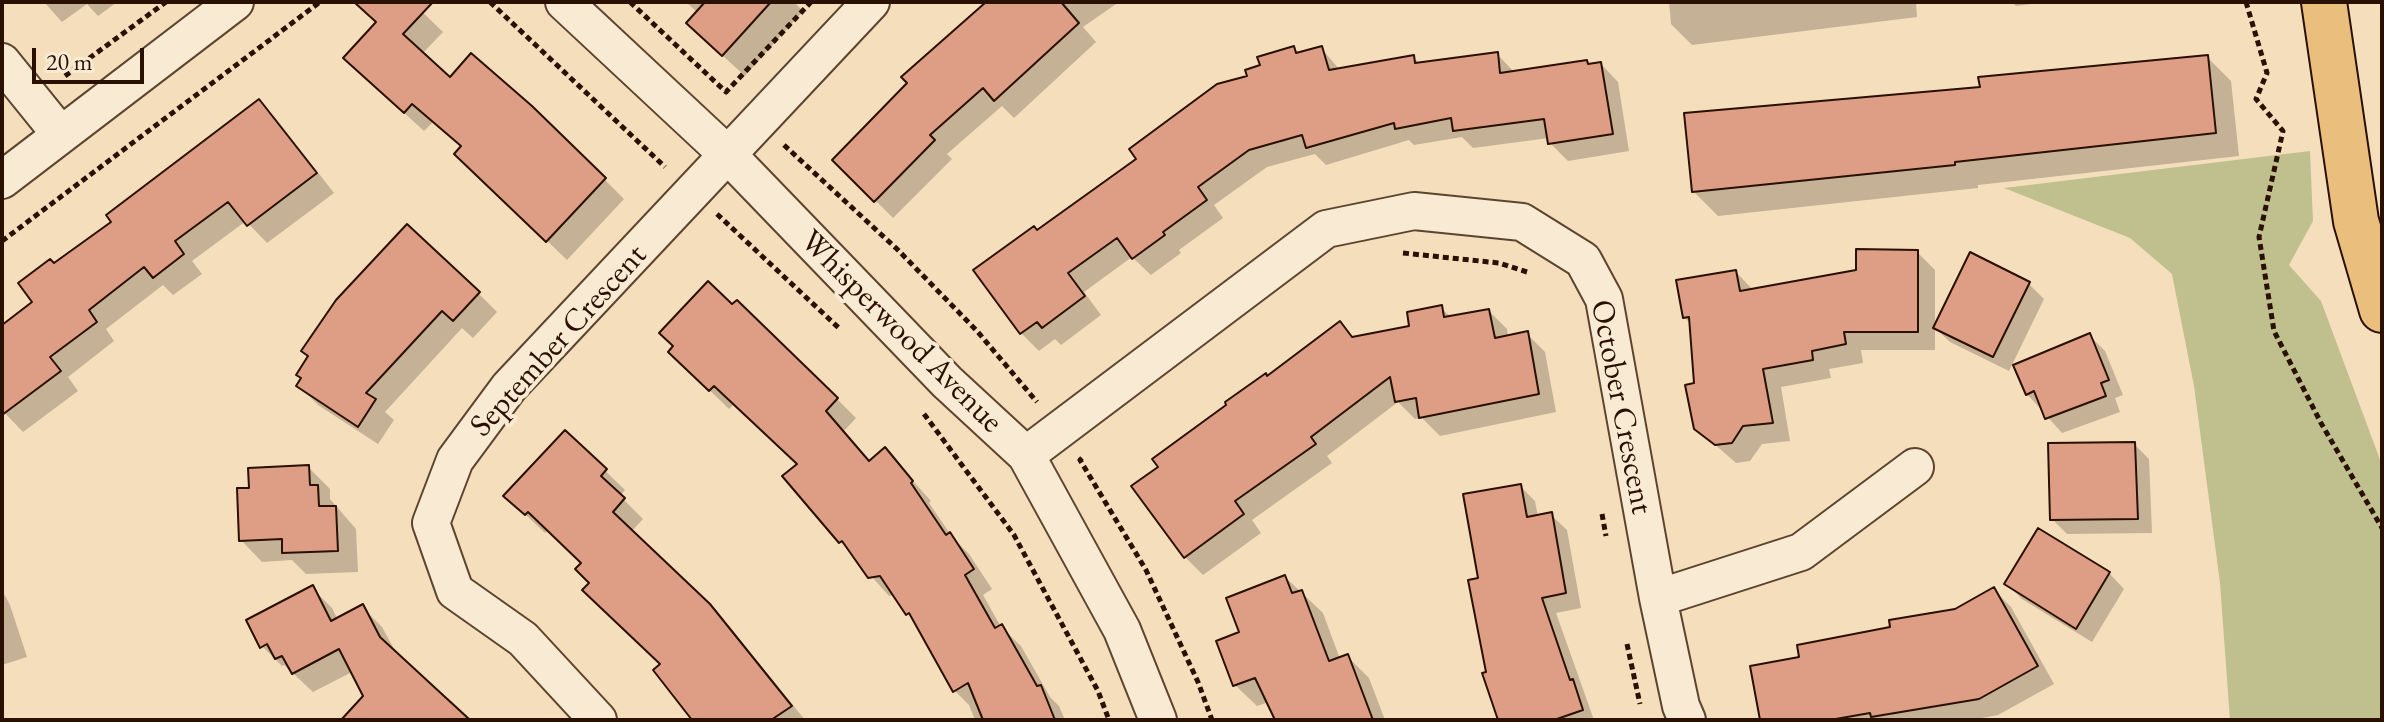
<!DOCTYPE html>
<html>
<head>
<meta charset="utf-8">
<style>
	body { margin:0 }
	#map { position:relative; width:2384px; height:722px; overflow:hidden; background:#f5debc; font-family:"EB Garamond",serif }
	canvas { display:block }
	.frame { position:absolute; inset:0; border:4px solid #291000; pointer-events:none }
	.scale { position:absolute; left:32px; top:48px; width:112px; height:36px; box-sizing:border-box; border:4px solid #291000; border-top:0; padding-left:10px; font-size:24px; line-height:28px; white-space:nowrap; color:#291000; -webkit-text-stroke:6px #f8ead3; paint-order:stroke }
</style>
</head>
<body>
<div id="map">
<canvas width="2384" height="722"></canvas>
<div class="frame"></div>
<div class="scale">20 m</div>
</div>
<script>
const ctx = document.querySelector('canvas').getContext('2d');
ctx.lineJoin = 'round';
function fillPath(path, color) { ctx.fillStyle = color; ctx.fill(path, 'evenodd'); }
function stroke(path, color, width, dash) { ctx.strokeStyle = color; ctx.lineWidth = width; ctx.lineCap = dash ? 'butt' : 'round'; ctx.setLineDash(dash || []); ctx.stroke(path); }
function write(font, color, halo, rows, align = 'center') {
  ctx.font = font + ' "EB Garamond",serif'; ctx.lineWidth = 8; ctx.setLineDash([]); ctx.textBaseline = 'middle'; ctx.strokeStyle = halo; ctx.fillStyle = color; for (const [text, x, y, turn = 0] of rows) {
    ctx.save(); ctx.translate(x, y); ctx.rotate((+turn || 0) * Math.PI / 180); ctx.textAlign = isNaN(turn) ? turn : align; if (halo) ctx.strokeText(text, 0, 0); ctx.fillText(text, 0, 0); ctx.restore();
  }
}
const green = new Path2D(`
	M2310,151L2313,221L2289,265L2321,301L2382,465V720H2230L2220,583L2194,386L2172,274L2130,238L2004,188Z`);
const shadow = new Path2D(`
	M44,2H117L98,16L87,4L62,22Z
	M377,2H412L443,32L422,54L450,79L604,179L624,199L567,260L457,153L462,147L433,122L424,131L365,77L378,22Z
	M686,2H794L803,11L745,76L710,44L698,13Z
	M989,2H1119L1083,27L1096,42L1014,118L1002,106L947,154L952,159L893,218L835,160Z
	M1669,2H1916L1917,17L1692,45L1671,24Z
	M2012,2H2047L2016,6Z
	M1294,48L1300,54L1321,48L1340,70L1413,57L1420,64L1497,54L1515,73L1587,62L1591,66L1601,64L1618,82L1629,151L1568,161L1550,143L1549,138L1473,148L1462,137L1414,145L1409,140L1326,165L1315,154L1267,167L1214,205L1223,218L1179,250L1181,253L1151,275L1132,257L1084,292L1101,315L1061,345L1055,339L1039,351L1021,333L976,271L1037,232L1262,67Z
	M2207,57L2231,81L2239,156L1978,185V188L1718,216L1694,192L1982,88Z
	M259,101L277,120L334,193L267,243L246,221L192,261L202,274L173,295L163,285L106,329L114,341L68,377L78,391L23,432L2,410V328L35,303L54,266L114,222Z
	M1917,252L1935,270V327L2029,284L2044,299L2009,371L1950,342L1935,328V350H1861L1863,363L1829,369L1831,378L1781,387L1790,441L1762,444L1750,461L1736,463L1696,428V385L1691,324L1684,317L1736,272L1753,290L1858,272Z
	M478,293L497,312L473,338L462,328L385,412L394,420L378,444L318,405L299,386L303,379L299,374Z
	M1441,308L1452,318L1489,311L1507,329L1508,337L1527,334L1545,352L1556,412L1440,436L1422,418L1415,419L1398,402L1327,456L1332,463L1252,520L1261,533L1203,575L1185,557L1268,378L1340,324L1355,339L1411,328Z
	M2090,336L2105,351L2123,395L2115,398L2120,412L2062,433L2027,394Z
	M690,371L837,399L856,418L843,432L870,463L885,450L931,501L929,503L953,538L969,554L992,589L983,595L1001,627L1021,646L1050,697L1059,706L1065,720H975L969,705L954,690L917,623L895,595L889,596L841,542L799,464L734,404L729,409Z
	M565,432L625,490L620,496L643,519L631,532L729,626L805,720H695L663,665L592,583L583,563L548,530L545,533L506,496Z
	M2134,444L2149,459L2152,533L2067,534L2052,519Z
	M308,467L330,489V499L356,529L358,572L306,574L292,560L262,562L241,540L251,490Z
	M1520,486L1535,501L1538,517L1551,515L1567,530L1581,608L1556,613L1594,720H1500L1489,673L1480,580Z
	M2109,573L2124,589L2092,642L2022,599L2007,584Z
	M1285,577L1323,613L1340,659L1347,656L1369,678L1385,720H1277L1269,702L1257,706L1235,685L1241,633Z
	M312,588L332,608L338,620L362,607L382,627L398,656L446,701L448,698L472,720H351L365,697L352,672L313,692L284,665L282,666L262,646Z
	M1993,589L2011,607L2054,684L1998,715L1971,720H1762L1802,659L1956,611Z
	M2,590L10,605L27,657L2,665Z`);
const building = new Path2D(`
	M354,2H433L403,34L450,77L471,53L532,106L606,178L546,242L454,154L461,146L412,104L404,113L343,58L376,22Z
	M705,2H771L722,56L686,23Z
	M986,2H1061L1079,23L994,101L983,88L930,135L935,140L874,202L832,160L907,83L901,77Z
	M1294,46L1296,53L1322,46L1329,70L1414,55L1415,63L1498,52L1500,73L1587,60L1588,64L1601,62L1613,134L1548,144L1544,119L1453,131L1451,118L1395,129L1394,123L1306,148L1302,135L1249,150L1198,187L1207,200L1163,232L1165,235L1132,259L1117,238L1068,273L1085,296L1042,328L1037,322L1020,334L973,270L1034,226L1037,230L1136,159L1129,149L1217,84L1247,76L1245,70L1260,65L1257,57Z
	M2208,55L2216,133L1955,162V165L1692,192L1684,113L1980,87L1978,77Z
	M259,99L317,173L247,226L228,202L175,241L184,254L153,278L144,267L89,310L97,322L50,357L61,371L2,415V325L32,302L18,283L50,259L54,263L111,222L106,215Z
	M407,224L480,292L453,321L442,311L366,393L376,399L358,427L296,386L301,378L296,375L308,356L301,351L336,300Z
	M1856,249L1918,250V332H1844L1846,344L1812,351L1813,360L1763,369L1773,423L1743,426L1732,443L1715,445L1694,429L1685,385L1694,383L1689,317L1683,318L1676,280L1736,270L1740,291L1856,270Z
	M1970,252L2030,282L1993,357L1933,328Z
	M708,281L732,304L737,300L838,398L826,411L869,461L885,447L913,481L911,483L946,535L950,532L974,569L965,575L995,628L1002,624L1037,686L1041,685L1055,720H983L968,683L953,692L909,613L906,615L880,576L868,578L842,541L839,543L782,476L797,464L714,386L709,391L668,352L673,346L659,333Z
	M1442,305L1444,317L1489,309L1495,338L1528,331L1539,394L1419,418L1416,398L1395,402L1390,377L1311,437L1316,444L1235,501L1244,514L1184,558L1131,486L1158,467L1152,459L1226,405L1225,402L1266,373L1267,376L1340,321L1352,337L1409,326L1407,312Z
	M2090,333L2109,380L2101,383L2106,396L2045,419L2034,391L2026,395L2013,365Z
	M565,430L607,469L601,476L625,498L613,512L710,604L792,706L771,720H692L653,670L660,664L582,590L589,583L575,569L581,563L528,512L525,515L503,496Z
	M2135,442L2138,519L2050,520L2048,443Z
	M309,465L310,485H318L319,506H336L338,551L282,553V539L239,541L237,488H249L248,468Z
	M1521,484L1527,517L1552,512L1566,593L1542,598L1570,680L1573,679L1583,710L1554,720H1498L1482,673L1486,672L1468,580L1478,578L1463,494Z
	M2038,528L2110,572L2076,629L2004,584Z
	M1285,575L1292,593L1302,590L1329,661L1348,654L1373,720H1275L1255,678L1233,686L1216,641L1239,632L1226,598Z
	M313,585L331,621L363,604L380,637L470,720H341L363,696L339,649L292,674L282,656L275,659L267,644L260,648L246,620Z
	M1994,587L2038,666L1979,699L1871,717L1870,713L1830,720H1760L1750,666L1799,657L1797,645L1890,627L1889,620L1955,609Z`);
const path = new Path2D(`
	M490,2L665,167
	M630,2L726,92L811,2
	M2246,2L2267,73L2256,99L2283,131L2259,237L2274,331L2321,423L2382,528
	M65,76L166,2
	M784,145L897,249L977,331L1037,402
	M717,214L841,330
	M2,241L320,2
	M1403,253L1499,263L1527,272
	M924,414L1014,535L1098,691L1109,720
	M1082,458L1080,460L1146,570L1198,682L1212,720
	M1602,514L1606,536
	M1627,644L1640,704`);
const minor = new Path2D(`
	M564,2L728,155L947,382L1026,455L1122,630L1158,720
	M2,62L61,135
	M2,180L235,2
	M1026,455L1326,229L1414,211L1522,222L1583,260L1604,299L1658,598L1681,706L1687,720
	M1658,598L1801,552L1915,467
	M598,720L523,639L455,591L431,523L455,460L509,387L871,2`);
const major = new Path2D(`
	M2324,2L2356,221L2382,310`);
const streetNames = [
	["Whisperwood Avenue",901,332,45],
	["September Crescent",559,341,-48],
	["October Crescent",1621,407,79]
];
fillPath(green, '#c0c08e');
fillPath(shadow, '#0003');
fillPath(building, '#de9d85');
stroke(building, '#291000', 2);
stroke(minor, '#5c442f', 40);
stroke(major, '#291000', 48);
stroke(path, '#291000', 5, [6, 4]);
stroke(minor, '#f8ead3', 36);
stroke(major, '#eabf7e', 44);
write('32px', '#291000', '#f8ead3', streetNames);
</script>
</body>
</html>
